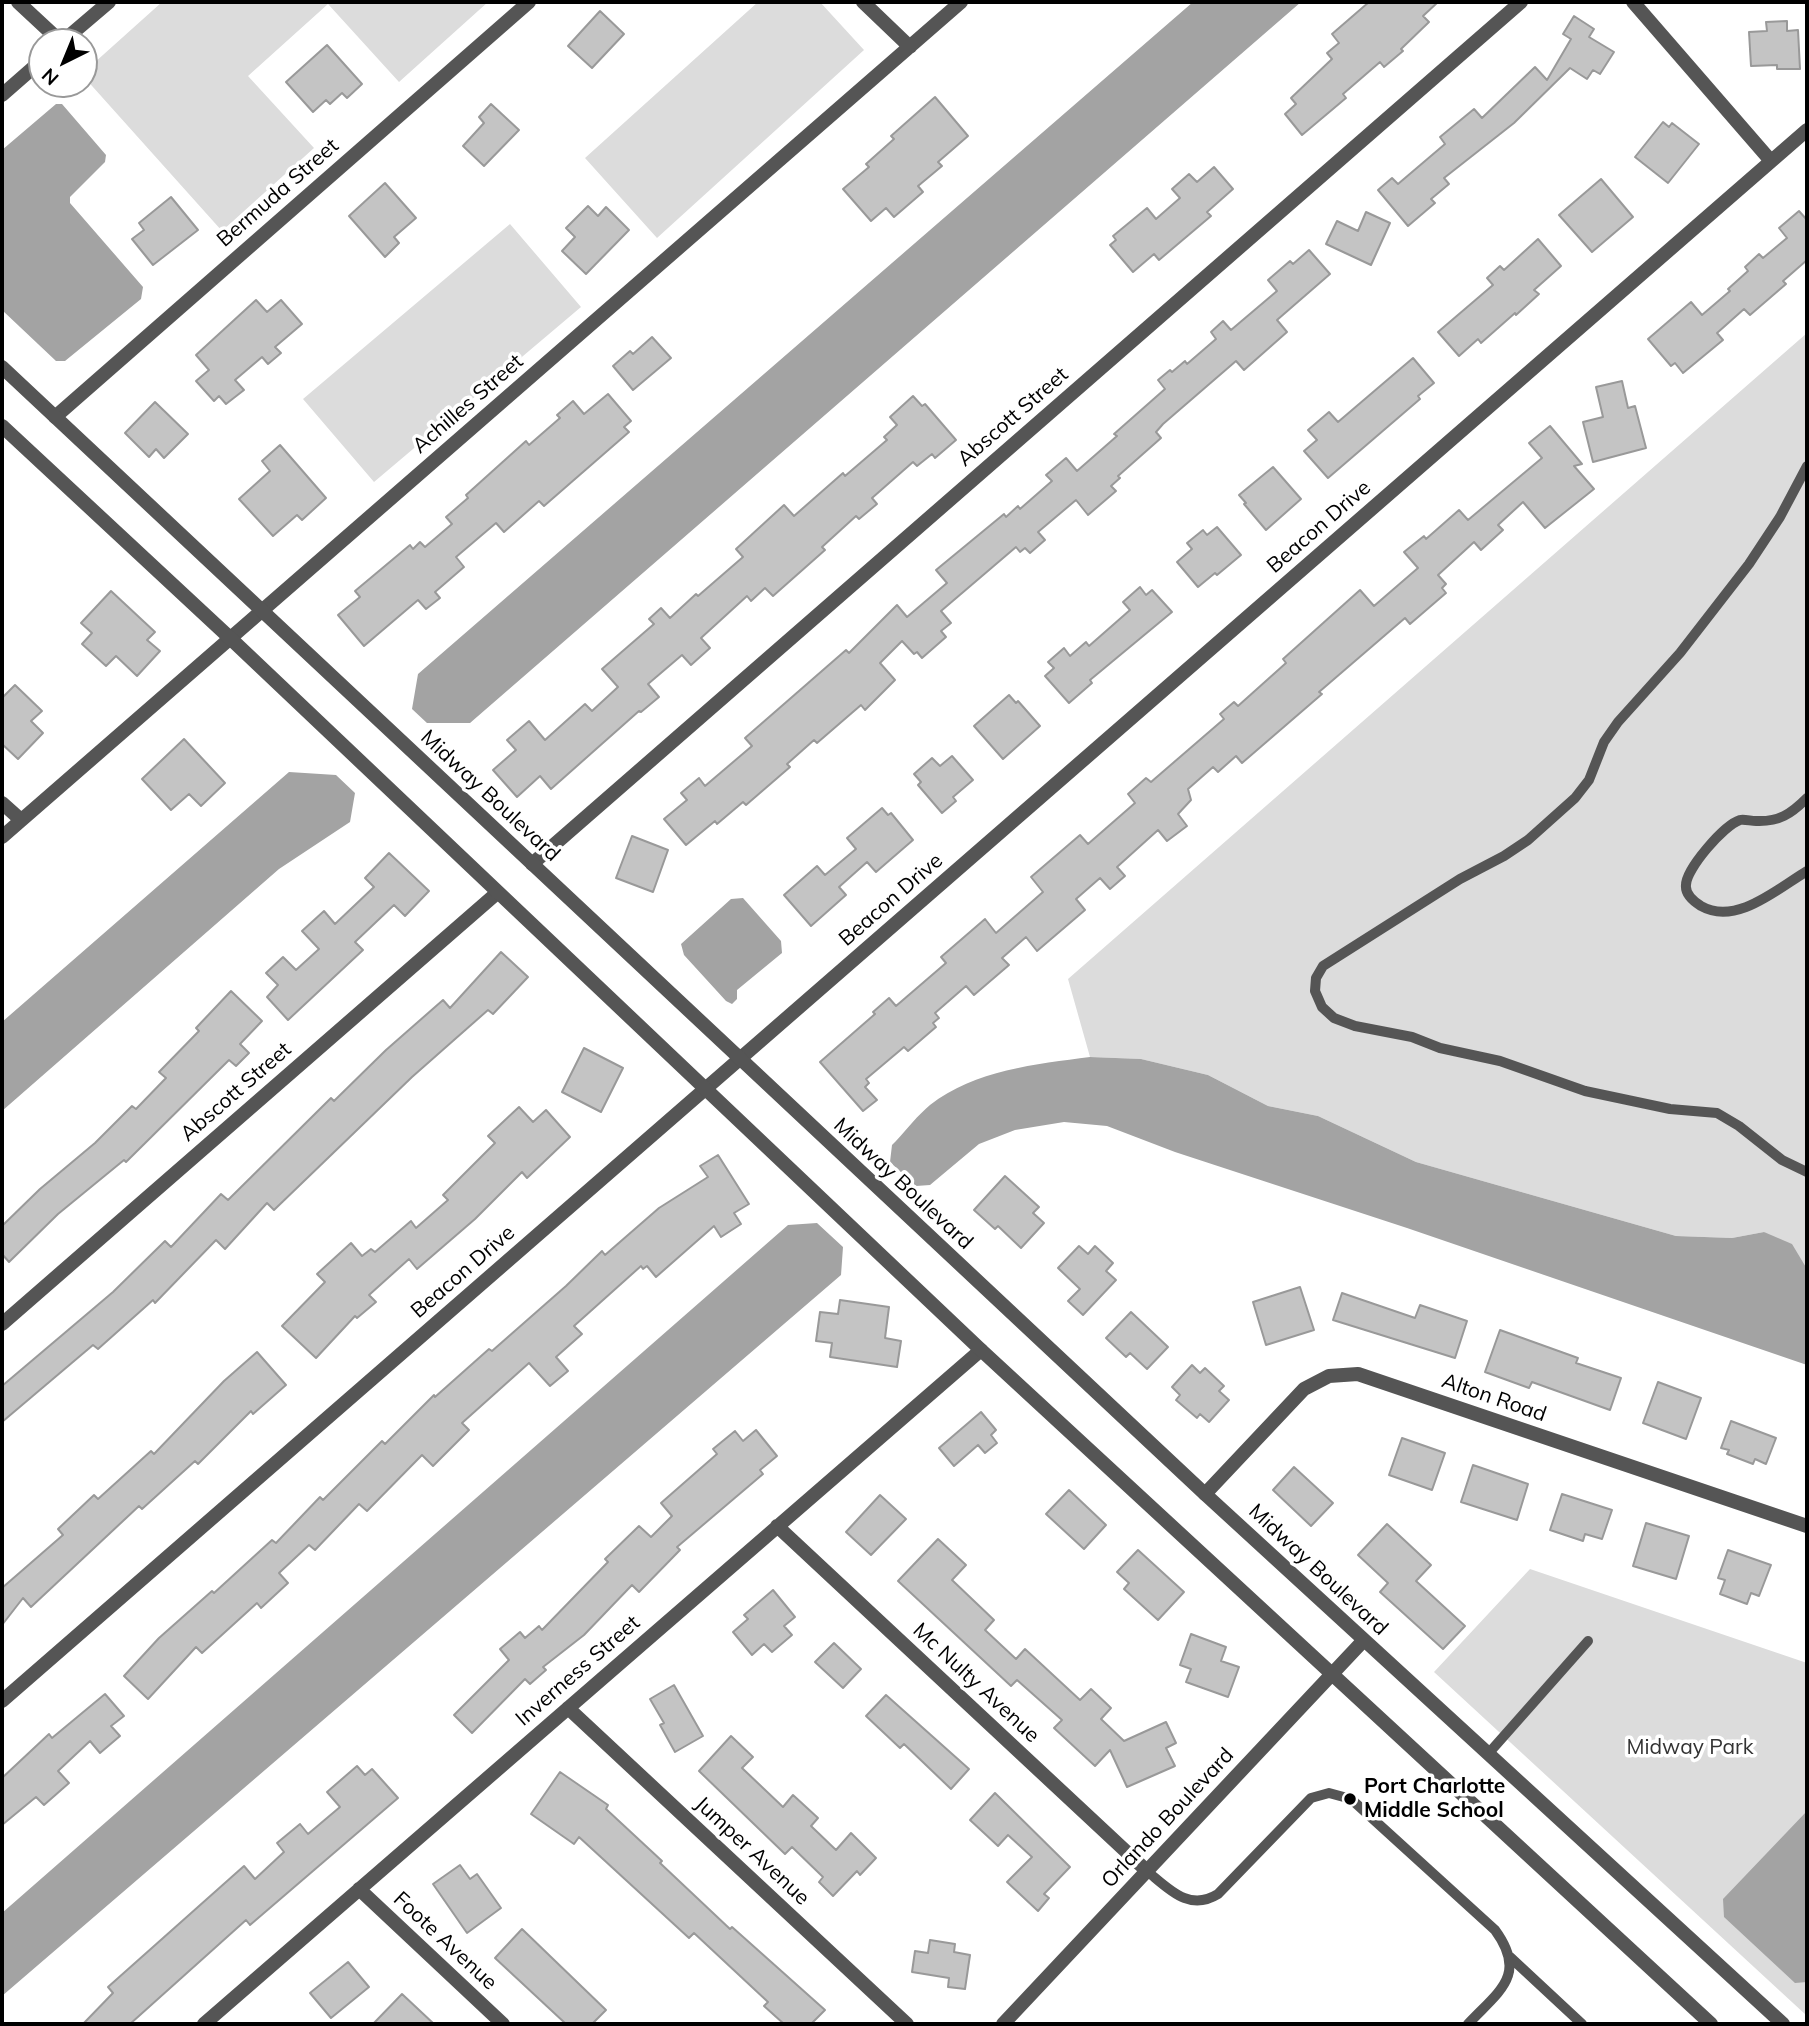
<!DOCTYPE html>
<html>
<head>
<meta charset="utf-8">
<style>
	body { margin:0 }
	#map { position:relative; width:1809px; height:2026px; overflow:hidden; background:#fff; font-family:Mulish,sans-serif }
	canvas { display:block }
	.frame { position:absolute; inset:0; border:4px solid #000; pointer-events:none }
	.north { position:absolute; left:28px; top:28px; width:70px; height:70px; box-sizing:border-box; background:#fff; border:2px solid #999; border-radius:50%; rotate:223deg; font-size:19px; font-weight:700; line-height:28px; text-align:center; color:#000 }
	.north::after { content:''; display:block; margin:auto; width:24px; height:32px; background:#000; clip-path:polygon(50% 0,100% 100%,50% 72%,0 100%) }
</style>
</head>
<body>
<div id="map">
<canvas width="1809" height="2026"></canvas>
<div class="frame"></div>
<div class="north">N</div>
</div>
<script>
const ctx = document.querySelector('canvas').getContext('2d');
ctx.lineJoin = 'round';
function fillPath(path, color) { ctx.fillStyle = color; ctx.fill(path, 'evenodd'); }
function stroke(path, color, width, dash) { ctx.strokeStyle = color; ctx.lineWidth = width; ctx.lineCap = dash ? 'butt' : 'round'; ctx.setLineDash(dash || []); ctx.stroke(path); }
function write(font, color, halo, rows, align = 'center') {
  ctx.font = font + ' Mulish,sans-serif'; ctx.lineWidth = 7; ctx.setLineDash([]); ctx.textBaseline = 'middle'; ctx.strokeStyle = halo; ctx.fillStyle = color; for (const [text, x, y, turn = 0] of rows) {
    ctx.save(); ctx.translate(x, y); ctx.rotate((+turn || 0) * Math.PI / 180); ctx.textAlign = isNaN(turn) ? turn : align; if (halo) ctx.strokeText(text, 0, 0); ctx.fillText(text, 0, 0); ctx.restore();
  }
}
const green = new Path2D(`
	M162,2H488L399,82L328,4L248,76L314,148L222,231L84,77V72Z
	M758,2H820L864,50L657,238L585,158Z
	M510,224L581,307L374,482L303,399Z
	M1807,333V1269L1764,1232L1732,1238L1676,1236L1416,1162L1318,1116L1268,1106L1208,1075L1141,1059L1090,1057L1068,979Z
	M1530,1569L1807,1663L1806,2015L1434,1672Z`);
const water = new Path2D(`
	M1193,2H1301L470,723H427L412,709L418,674Z
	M56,104H62L106,155L105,162L70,197V203L143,287L141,299L65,361H56L2,310V150Z
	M289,772L336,775L355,793L350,822L279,869L2,1111V1022Z
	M743,898L781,941L782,953L737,990V999L732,1004L726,1001L684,955L681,944L731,899Z
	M1090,1057L1141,1059L1208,1075L1268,1106L1318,1116L1416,1162L1676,1236L1732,1238L1764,1232L1792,1244L1807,1269V1365L1407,1228L1175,1152L1107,1126L1064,1122L1015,1130L979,1144L930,1185L916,1186L890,1162L892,1145L896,1141C907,1129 918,1115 930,1105C975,1070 1036,1064 1090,1057Z
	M817,1223L843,1247L841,1275L2,1996V1913L788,1225Z
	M1807,1811V1982L1795,1983L1724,1917L1723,1899Z`);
const building = new Path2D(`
	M1369,2H1438L1423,16L1429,22L1401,49L1403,51L1384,67L1380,62L1343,94L1346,98L1302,135L1285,114L1296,104L1291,98L1332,59L1327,53L1339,43L1332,34Z
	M600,11L624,34L592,68L568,46Z
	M1574,16L1594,29L1589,37L1614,52L1600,74L1593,70L1587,79L1570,68L1514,123L1444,178L1449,184L1431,199L1435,203L1408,226L1378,190L1392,178L1398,184L1445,144L1440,137L1474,109L1482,118L1535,67L1547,80L1571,39L1563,34Z
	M1787,21V31L1798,30L1800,69H1777V65L1751,66L1749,32L1767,31L1766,22Z
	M327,45L362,84L347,98L342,93L330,104L326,100L313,112L286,82Z
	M935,97L968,136L938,162L942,166L918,186L923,192L894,217L886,208L871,221L843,189L869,167L866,164L894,139L891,136Z
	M491,104L519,130L484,166L463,146L484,123L479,117Z
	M1663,122L1669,127L1672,123L1699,144L1668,183L1635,157Z
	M1214,167L1233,189L1207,212L1211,216L1159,260L1154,254L1133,272L1110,245L1116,240L1113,236L1147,208L1156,219L1180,198L1172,189L1189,174L1197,182Z
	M1601,179L1633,217L1592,252L1559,215Z
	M385,183L416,218L394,237L399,243L385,257L349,216Z
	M171,197L198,230L153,265L132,239L144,230L139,223Z
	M588,206L598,216L606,207L629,230L586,274L562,251L575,237L566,228Z
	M1799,211L1807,220V260L1783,281L1786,284L1750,315L1744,309L1717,333L1723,340L1683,373L1675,363L1671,366L1648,339L1691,302L1702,315L1730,291L1728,289L1748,271L1745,267L1759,254L1763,258L1787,238L1779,228Z
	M1366,212L1390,223L1371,265L1326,244L1337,221L1358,231Z
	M1538,239L1561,266L1534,290L1539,294L1516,315L1515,313L1481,343L1478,339L1459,356L1438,332L1493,285L1487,278L1500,266L1504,270Z
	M1309,250L1330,274L1277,320L1287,332L1244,370L1236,361L1163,424L1156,432L1161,438L1118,476L1120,478L1111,486L1116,491L1088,515L1076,500L1038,532L1045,540L1030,553L1025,548L1020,552L1016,547L941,611L951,623L941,631L946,637L922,658L917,652L914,654L902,641L880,663L895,680L865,710L861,705L817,743L814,740L787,764L790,767L746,805L743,802L717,824L715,821L686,845L664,819L687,800L681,793L699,778L705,786L752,746L745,738L846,650L849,653L897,605L907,617L947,583L936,570L1004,514L1006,517L1018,506L1020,509L1052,481L1046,475L1066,458L1077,471L1117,436L1114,434L1165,389L1158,380L1170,370L1172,372L1185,361L1187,364L1216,339L1211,332L1223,321L1231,330L1277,291L1268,280L1290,261L1293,264Z
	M256,300L267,312L281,300L302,324L275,347L281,353L268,364L262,357L235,380L244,390L226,404L219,396L214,401L196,381L209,370L196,355Z
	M652,337L671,358L633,390L613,366L630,351L633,354Z
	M1413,358L1434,383L1418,396L1420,399L1328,478L1304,451L1317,440L1308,430L1329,412L1338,422Z
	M1622,381L1628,408L1635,406L1646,448L1593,462L1583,422L1603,417L1596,387Z
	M608,394L631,421L624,427L629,432L544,506L539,501L504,532L496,523L456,557L464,567L435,592L440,598L426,609L418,600L364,646L338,615L360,597L355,591L410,545L413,549L420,542L425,547L452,524L446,517L468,498L466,495L526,441L529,445L560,418L557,415L573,401L584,414Z
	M913,396L922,406L925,404L956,440L935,458L932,454L917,466L913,462L872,498L877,504L859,519L856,516L822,547L825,550L773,596L765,588L751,601L747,596L701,638L710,648L691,665L682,655L648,684L659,697L641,712L639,711L551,789L540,776L517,797L493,770L516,750L507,740L529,721L545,740L585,704L592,711L618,687L602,669L654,624L649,619L661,608L670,618L696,594L698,596L743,557L736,549L784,505L794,516L843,473L845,476L887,440L884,437L897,425L890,417Z
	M155,402L188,434L164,458L156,449L149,457L125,433Z
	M1550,426L1582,464L1574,466L1594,489L1545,528L1523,502L1498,525L1503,530L1481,550L1474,542L1438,575L1446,584L1442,588L1446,593L1410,624L1405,618L1319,692L1322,694L1242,763L1236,756L1218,772L1213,767L1188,789L1191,800L1178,814L1187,826L1167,841L1158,830L1117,867L1125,876L1110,889L1100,878L1076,899L1085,910L1037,951L1026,937L1002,958L1009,965L974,995L966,986L935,1013L939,1018L933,1023L936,1027L908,1051L904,1047L866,1079L869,1083L865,1087L877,1100L863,1111L820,1062L875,1014L873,1012L889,998L896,1006L946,963L941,957L985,919L996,933L1043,892L1031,877L1080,835L1088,844L1135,803L1128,794L1146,778L1151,782L1224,719L1220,714L1234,702L1238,706L1286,663L1283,659L1360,590L1374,606L1418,568L1404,552L1424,536L1426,539L1459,510L1468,520L1542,458L1529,443Z
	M280,445L326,498L302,520L297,515L273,536L239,499L270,471L262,461Z
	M1273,467L1301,499L1266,530L1244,504L1246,503L1239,495Z
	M1217,527L1241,555L1217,575L1215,573L1198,587L1177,562L1192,549L1187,543L1203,530L1207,535Z
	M1140,587L1146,595L1152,590L1172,612L1090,680L1092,683L1069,703L1045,676L1054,668L1048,662L1064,648L1070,656L1086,642L1089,646L1130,610L1123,602Z
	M111,591L155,632L147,640L160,651L137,676L116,656L106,666L82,644L92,633L81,623Z
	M15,685L42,711L31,721L43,733L18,759L2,744V698Z
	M1009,695L1016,703L1018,701L1040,726L1003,759L974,726Z
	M184,739L225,783L201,806L189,794L171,810L142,779Z
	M952,756L973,780L953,797L956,801L942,813L918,785L921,782L914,774L932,758L940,766Z
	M882,808L888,815L891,813L913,840L876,872L867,862L839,887L846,895L811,926L784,895L817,866L825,875L856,849L847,838Z
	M632,836L668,850L653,892L616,878Z
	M389,853L429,891L405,916L394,905L355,942L363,950L288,1020L267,997L278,985L266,973L283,957L296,970L319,949L302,931L324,911L335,924L374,887L365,878Z
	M501,952L528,977L493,1014L488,1010L412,1077L274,1210L267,1203L225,1249L216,1240L155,1303L153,1300L98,1349L93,1345L2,1422V1386L113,1292L165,1241L171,1247L221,1194L228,1200L331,1098L334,1101L386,1050L443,1000L450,1008Z
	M231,991L262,1021L240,1044L249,1053L236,1066L229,1060L126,1162L124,1160L58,1214L9,1262L2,1254V1226L40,1189L95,1143L132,1106L136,1109L166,1078L159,1072L199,1031L196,1028Z
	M584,1048L623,1068L601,1112L562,1092Z
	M519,1107L533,1122L546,1110L570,1137L527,1178L522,1172L475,1219L417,1269L409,1259L369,1295L376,1302L357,1318L355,1316L316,1358L282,1326L325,1282L317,1274L351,1243L362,1256L371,1249L375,1252L411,1221L416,1228L448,1200L443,1195L495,1143L488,1136Z
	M718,1155L749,1204L734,1213L741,1224L721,1237L714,1226L656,1277L647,1266L643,1269L641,1266L574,1326L582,1334L556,1357L568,1371L550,1386L529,1363L462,1423L469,1430L433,1466L422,1455L367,1511L359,1504L315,1550L309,1545L279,1573L288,1583L261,1608L257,1603L202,1653L196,1647L148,1699L124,1676L159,1638L212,1591L214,1593L272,1540L276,1543L320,1497L323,1500L382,1441L385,1444L434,1395L435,1397L489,1349L492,1351L566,1286L602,1251L605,1255L659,1208L708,1177L700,1166Z
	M1005,1176L1039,1207L1033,1213L1044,1223L1021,1248L998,1226L995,1229L974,1210Z
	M1079,1246L1088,1254L1095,1246L1113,1263L1106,1271L1116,1280L1083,1315L1068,1301L1080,1289L1058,1268Z
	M1300,1287L1314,1330L1266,1345L1253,1302Z
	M1342,1293L1415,1318L1420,1305L1467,1321L1455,1358L1333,1320Z
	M840,1300L889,1307L885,1338L901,1341L897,1367L830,1357L832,1343L816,1341L820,1312L838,1314Z
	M1131,1312L1168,1347L1147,1369L1130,1353L1126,1357L1106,1338Z
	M1500,1330L1578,1358L1576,1363L1621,1378L1610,1410L1532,1382L1529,1388L1485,1372Z
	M257,1352L286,1385L253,1414L251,1411L198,1464L195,1461L142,1509L139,1506L31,1607L23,1598L2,1625V1588L63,1535L58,1529L94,1495L98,1499L151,1451L154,1454L224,1381Z
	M1192,1365L1200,1373L1205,1368L1224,1386L1219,1391L1229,1400L1209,1422L1200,1414L1197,1418L1176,1400L1180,1395L1172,1387Z
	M1658,1382L1701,1398L1686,1439L1643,1423Z
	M981,1412L996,1430L991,1435L997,1443L985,1453L978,1445L954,1466L939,1448Z
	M1731,1421L1776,1438L1766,1464L1755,1459L1753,1464L1727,1454L1729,1450L1721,1448Z
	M756,1430L777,1456L760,1470L763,1474L677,1547L680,1550L639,1592L632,1585L584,1635L543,1667L546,1670L530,1684L525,1679L472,1733L454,1715L509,1660L500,1649L520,1632L525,1638L539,1626L542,1630L608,1562L605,1559L639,1526L651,1537L672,1516L661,1503L717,1454L713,1449L735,1431L743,1441Z
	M1402,1438L1445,1453L1432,1490L1389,1475Z
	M1473,1465L1528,1484L1517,1520L1461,1502Z
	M1294,1467L1333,1503L1311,1526L1273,1490Z
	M1069,1490L1106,1525L1084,1549L1046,1514Z
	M1562,1494L1612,1510L1602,1539L1585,1534L1583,1541L1550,1530Z
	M880,1495L906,1519L871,1555L846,1532Z
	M1646,1523L1689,1536L1676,1579L1633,1566Z
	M1387,1524L1431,1565L1416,1581L1465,1626L1443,1649L1380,1592L1388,1583L1358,1555Z
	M938,1539L966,1565L952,1580L994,1620L985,1630L1016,1659L1025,1649L1080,1700L1091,1689L1111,1708L1101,1719L1124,1741L1166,1722L1176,1743L1166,1748L1175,1766L1127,1787L1110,1750L1095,1766L1054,1728L1062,1720L1017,1680L1011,1686L898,1581Z
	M1138,1550L1184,1592L1158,1620L1124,1589L1129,1583L1117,1572Z
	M1728,1550L1771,1565L1759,1596L1751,1593L1747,1604L1720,1594L1725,1580L1718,1578Z
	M773,1590L795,1617L784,1626L792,1635L772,1652L764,1644L752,1655L733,1632L748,1619L744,1615Z
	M1191,1634L1226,1647L1221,1661L1239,1667L1228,1697L1186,1682L1191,1669L1180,1665Z
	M834,1643L861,1669L843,1688L815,1662Z
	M674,1685L703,1736L675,1752L660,1725L664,1723L650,1699Z
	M105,1694L124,1716L111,1726L120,1736L100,1753L90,1741L58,1771L69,1783L44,1805L36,1797L2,1825V1778L49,1734L52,1738Z
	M886,1695L969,1769L951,1789L904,1744L900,1748L866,1716Z
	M731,1736L753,1757L742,1768L783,1807L793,1795L818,1818L811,1826L836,1850L851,1833L876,1858L860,1875L857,1871L833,1896L819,1882L823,1877L792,1847L785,1854L699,1771Z
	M357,1766L365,1775L372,1769L398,1798L250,1925L246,1920L130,2024H83L113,1993L108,1987L244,1866L255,1879L284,1852L277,1843L300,1824L308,1834L340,1807L327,1792Z
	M560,1772L608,1805L606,1809L662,1861L660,1863L730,1929L732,1927L825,2010L811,2024H784L764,2006L768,2002L694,1933L689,1938L579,1837L574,1844L531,1814Z
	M995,1793L1070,1867L1044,1894L1049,1898L1038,1911L1007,1882L1032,1857L1008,1835L998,1846L970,1820Z
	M460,1865L470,1879L477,1874L501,1908L467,1933L433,1884Z
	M522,1929L606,2010L592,2024H566L495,1958Z
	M930,1940L955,1944L954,1952L970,1955L965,1989L948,1987L949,1978L912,1972L915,1951L928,1953Z
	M348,1962L369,1987L331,2018L310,1993Z
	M402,1994L434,2024H373Z`);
const service = new Path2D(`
	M1807,466L1780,517L1749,564L1680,653L1618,722L1604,742L1589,780L1575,798L1528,840L1504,856L1460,879L1323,966L1316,978L1315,991L1322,1007L1334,1018L1355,1026L1412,1037L1440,1048L1500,1061L1585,1091L1670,1109L1717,1113L1739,1126L1782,1160L1807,1172
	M1807,798C1791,814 1779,822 1756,821C1751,821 1744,819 1740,820C1724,825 1686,869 1686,885C1685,894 1693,901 1701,906C1736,926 1777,889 1807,871
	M1488,1754L1588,1641
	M1147,1871C1169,1889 1189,1912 1218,1894L1311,1798L1329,1793L1351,1799L1495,1930C1528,1975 1499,1991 1468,2024
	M1510,1957L1582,2024`);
const minor = new Path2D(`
	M18,2L61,42
	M863,2L910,47
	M1633,2L1771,161
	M62,42L109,2
	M2,95L42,60
	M55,417L529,2
	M2,803L21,820
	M2,837L961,2
	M532,864L1521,2
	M2,1324L497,893
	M1205,1494L1304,1389L1329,1376L1358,1374L1807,1526
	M777,1526L1147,1871
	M2,1701L1807,130
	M568,1708L907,2024
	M359,1889L503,2024
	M204,2024L981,1350`);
const tertiary = new Path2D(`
	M2,367L1205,1494L1783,2024
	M2,426L230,638L981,1350L1711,2024
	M1003,2024L1364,1640`);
const markers = [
	[1350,1799,7,"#000"]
];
const streetNames = [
	["Bermuda Street",278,193,-41],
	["Achilles Street",468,404,-41],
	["Abscott Street",1013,417,-41],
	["Beacon Drive",1319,527,-41],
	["Midway Boulevard",490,796,43],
	["Beacon Drive",891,900,-41],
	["Abscott Street",236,1092,-41],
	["Midway Boulevard",903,1184,43],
	["Beacon Drive",463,1272,-41],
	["Alton Road",1494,1398,19],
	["Midway Boulevard",1318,1570,43],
	["Inverness Street",578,1671,-41],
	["Mc Nulty Avenue",976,1683,43],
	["Orlando Boulevard",1168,1818,-47],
	["Jumper Avenue",752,1851,43],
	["Foote Avenue",445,1941,43]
];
const parkNames = [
	["Midway Park",1690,1748]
];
const poiNames = [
	["Port Charlotte",1364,1787],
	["Middle School",1364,1811]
];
fillPath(green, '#dcdcdc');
fillPath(water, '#a3a3a3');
fillPath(building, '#c4c4c4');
stroke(building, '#999', 2);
stroke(service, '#555', 10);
stroke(minor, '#555', 14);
stroke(tertiary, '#555', 14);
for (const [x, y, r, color] of markers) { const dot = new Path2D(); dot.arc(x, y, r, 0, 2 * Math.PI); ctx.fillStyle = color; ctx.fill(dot); stroke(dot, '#fff', 2.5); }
write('21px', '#000', '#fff', streetNames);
write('21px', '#333', '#fff', parkNames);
write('bold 21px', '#000', '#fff', poiNames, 'left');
</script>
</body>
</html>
